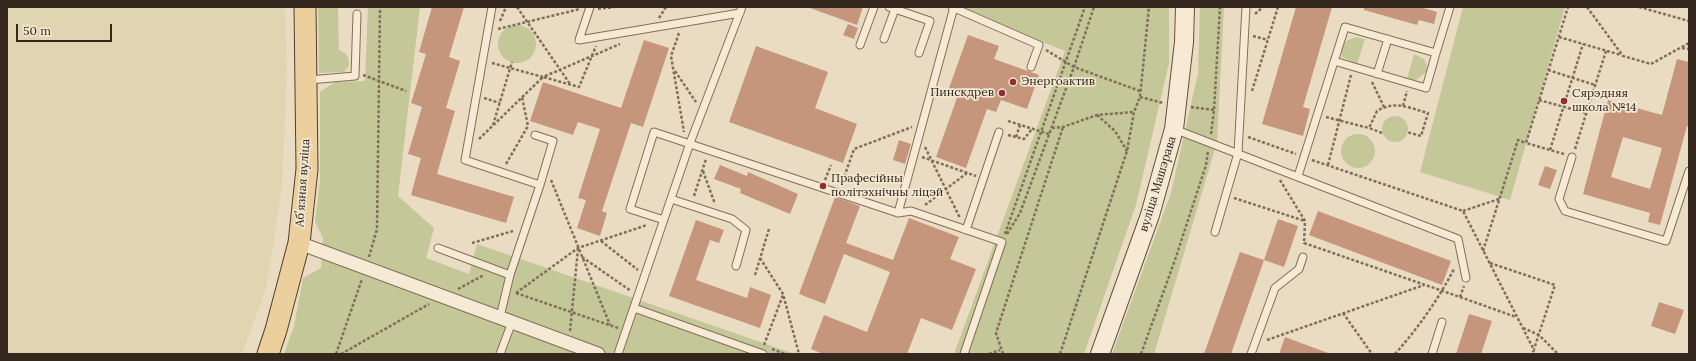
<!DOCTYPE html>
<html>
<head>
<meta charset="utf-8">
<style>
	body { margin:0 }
	#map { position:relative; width:1696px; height:361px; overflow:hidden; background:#eadcc2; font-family:Lora,serif }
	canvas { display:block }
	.frame { position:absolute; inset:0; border:8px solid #33271e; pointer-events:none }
	.scale { position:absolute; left:16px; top:24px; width:96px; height:18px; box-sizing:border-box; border:2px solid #33271e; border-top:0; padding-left:5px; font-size:12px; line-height:14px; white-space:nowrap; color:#33271e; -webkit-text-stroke:3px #f2e7d1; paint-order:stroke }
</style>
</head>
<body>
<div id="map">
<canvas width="1696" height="361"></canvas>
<div class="frame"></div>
<div class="scale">50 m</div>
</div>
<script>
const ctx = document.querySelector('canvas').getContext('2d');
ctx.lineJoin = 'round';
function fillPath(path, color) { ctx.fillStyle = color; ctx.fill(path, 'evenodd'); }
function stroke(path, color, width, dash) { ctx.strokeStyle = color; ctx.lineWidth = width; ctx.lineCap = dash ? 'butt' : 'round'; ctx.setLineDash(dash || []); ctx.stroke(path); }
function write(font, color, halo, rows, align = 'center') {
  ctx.font = font + ' Lora,serif'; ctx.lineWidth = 3.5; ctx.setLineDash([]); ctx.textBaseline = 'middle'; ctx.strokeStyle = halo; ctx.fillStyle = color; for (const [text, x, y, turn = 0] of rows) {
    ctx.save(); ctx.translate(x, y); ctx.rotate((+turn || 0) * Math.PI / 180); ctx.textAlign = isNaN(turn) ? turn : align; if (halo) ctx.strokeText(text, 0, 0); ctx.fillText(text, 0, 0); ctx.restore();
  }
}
const farmland = new Path2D(`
	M7,7H285L287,68L282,187L266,289L242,354H7Z`);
const green = new Path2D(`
	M318,7H338L339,50C348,54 349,57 349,66L344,72L319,73Z
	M368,7H420L398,196L434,228L426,258L469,274L477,244L795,354H284L294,326L303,278L321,268L323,238L315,222L320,181V92L335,82L365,81Z
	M956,7H1169V63L1136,205L1084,354H954L1065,51Z
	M1200,7H1224L1217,142L1154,354H1112L1171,193L1198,73Z
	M1463,7H1565L1510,200L1420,172Z
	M498 44a19 19 0 1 1 38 0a19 19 0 1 1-38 0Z
	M1356,37L1365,39L1357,64L1342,57C1341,44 1344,41 1356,37Z
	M1414,54L1424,59L1427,66L1426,72L1416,80L1407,79Z
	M1382 129a13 13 0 1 1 26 0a13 13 0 1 1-26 0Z
	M1341 151a17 17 0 1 1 34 0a17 17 0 1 1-34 0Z`);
const building = new Path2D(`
	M432,7H464L449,57L460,61L446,108L455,111L437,174L514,197L506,223L411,195L421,158L408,154L422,107L411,103L426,54L419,52Z
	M810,7H863L857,25L810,8Z
	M1296,7H1332L1303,107L1310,109L1303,136L1262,124Z
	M1364,7H1420L1437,12L1434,24L1419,20L1417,25L1364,10Z
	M848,24L858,28L854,39L843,35Z
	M968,35L999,46L994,59L1039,75L1027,109L1001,100L996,112L987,109L966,168L936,157L958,95L948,91Z
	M644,40L669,48L643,127L631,123L602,211L607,213L600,236L577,228L586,200L578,198L600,129L578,122L573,135L530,121L543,82L621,108Z
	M756,46L828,72L815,108L857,124L843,163L729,122Z
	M1677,59L1689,62V127L1687,126L1660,225L1648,222L1650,213L1583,194L1608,100L1662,115ZM1623,137L1662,148L1650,189L1611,177Z
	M899,140L911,144L905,164L893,160Z
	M720,165L747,176L748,172L798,194L790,214L740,193L741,189L714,179Z
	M1545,166L1557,170L1550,189L1538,185Z
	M835,197L860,206L846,243L893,260L909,218L959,237L950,259L976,269L952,330L921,318L907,354H823L811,349L824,315L867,332L890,272L844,254L825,304L799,294Z
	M1318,211L1451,261L1442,285L1309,235Z
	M1278,219L1298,226L1284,267L1264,260Z
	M696,220L724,230L719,243L710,240L696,280L747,298L750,287L771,295L760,328L669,296Z
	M1240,252L1264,260L1231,354H1204Z
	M1659,302L1684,310L1675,334L1651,326Z
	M1469,314L1492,321L1481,354H1456Z
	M1285,337L1328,353V354H1279Z`);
const path = new Path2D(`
	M517,7L570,84
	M1587,7L1623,56L1651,64L1689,43
	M1639,7L1689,21
	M598,9L614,7
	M1255,14L1263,7
	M659,18L666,7
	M500,21L506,7
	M498,29L580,9
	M679,33L671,56L684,132
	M1253,36L1268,40
	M1559,37L1621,55
	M1682,48L1689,49
	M1046,50L1074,67L1140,91
	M492,63L543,77L620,44
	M1548,70L1595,85
	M675,71L696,102
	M363,75L406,91
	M1372,82L1384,107
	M1252,91L1278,7
	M1140,97L1163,103
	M484,98L500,103
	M1539,100L1586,113
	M1403,106L1407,91
	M1191,107L1214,110
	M1097,115L1115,131L1127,151
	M1326,117L1369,128
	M1008,121L1049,134
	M493,125L512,62
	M1052,128L1063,127L1097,115L1134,112
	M1382,133L1369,128L1377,111C1395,100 1409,108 1428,113L1421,136L1407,132
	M1211,134L1214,110L1220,7
	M1008,135L1024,139L1032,129
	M1016,137L1020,125
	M1248,137L1296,154
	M479,139L543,77L579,87L596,46
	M925,147L960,218
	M1575,149L1606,51
	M1550,150L1583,44
	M1564,154L1526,143L1568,7
	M922,157L976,176
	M1312,160L1463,211L1534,350L1532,354
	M506,164L528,126L522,97
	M1328,165L1351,75
	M703,171L715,204
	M551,180L610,325
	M825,180L831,165
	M1280,180L1305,221L1304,244
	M841,186L854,149L912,127
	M694,196L706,159
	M1234,198L1305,221
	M925,205L967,173
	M1463,211L1499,199
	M1005,234L1085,7
	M1007,234L1020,213L1074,67L1094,7
	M601,241L638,270
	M472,243L513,231
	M1304,243L1460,297L1464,286
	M1483,251L1518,140L1526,143
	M369,257L377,229L380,7
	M582,257L631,291
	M760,258L783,294L799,354
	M1490,263L1555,285L1534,349
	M755,275L769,229
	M458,289L484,275
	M516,293L578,248L647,225
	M516,293L618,328
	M1460,297L1516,317
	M1343,313L1372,354
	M1523,328L1539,335L1558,354
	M570,331L578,249
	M1267,340L1424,285
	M764,345L783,295
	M772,349L785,354
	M336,354L362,279
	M341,354L429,304
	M989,354L1000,350
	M1003,354L996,333L1063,127
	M1060,354L1127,151L1134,112L1140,97L1149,7
	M1141,354L1175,260L1206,165L1208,151
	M1395,354C1418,328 1438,300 1454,269`);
const lane = new Path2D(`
	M492,7L465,160L540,185L510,275L500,317
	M590,7L579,40L740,13
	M889,7L930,21L919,53
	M952,7L1039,45L1031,67
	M884,39L895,9
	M860,45L874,7
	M1334,61L1426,88L1436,53
	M1377,74L1388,39
	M309,80L355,76L357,14
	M1174,129L1458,239L1466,278
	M535,135L553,141L540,185
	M1572,157L1559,199L1565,211L1666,241L1689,171
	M1298,176L1345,27L1436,53L1450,7
	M671,199L732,219L746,230L736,266
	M898,213L954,7
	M664,220L630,209L654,132L898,213L911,211L1002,242L964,354
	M966,230L999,132
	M1215,232L1238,153L1246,7
	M438,248L510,275
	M634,308L763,354
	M500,354L512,322
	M618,354L690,143L742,7
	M1251,354L1275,288L1299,269L1303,257
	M1432,354L1442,322`);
const street = new Path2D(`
	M299,243L598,354`);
const secondary = new Path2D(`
	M1100,354L1150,215L1174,129L1184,42L1185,7`);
const primary = new Path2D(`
	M268,354L276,330L299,243L307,169L305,7`);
const markers = [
	[1013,82,4,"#8d3035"],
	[1002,93,4,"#8d3035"],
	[1564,101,4,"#8d3035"],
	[823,186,4,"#8d3035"]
];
const poiNames = [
	["Энергоактив",1021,82],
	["Пинскдрев",994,93,"right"],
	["Сярэдняя",1572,94],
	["школа №14",1572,108],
	["Прафесійны",831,179],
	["політэхнічны ліцэй",831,193]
];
const streetNames = [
	["Абʼязная вуліца",303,183,-86],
	["вуліца Машэрава",1158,184,-73]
];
fillPath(farmland, '#dfd5b0');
fillPath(green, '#c4c797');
fillPath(building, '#c5967b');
stroke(lane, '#826e5b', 9);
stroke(street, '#826e5b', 15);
stroke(secondary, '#644f3e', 20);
stroke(primary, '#503d2f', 23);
stroke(path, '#826e5b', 2.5, [3, 2]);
stroke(lane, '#f6ead5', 7);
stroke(street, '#f6ead5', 13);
stroke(secondary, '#f6ead5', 18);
stroke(primary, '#ebcf9c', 21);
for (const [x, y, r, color] of markers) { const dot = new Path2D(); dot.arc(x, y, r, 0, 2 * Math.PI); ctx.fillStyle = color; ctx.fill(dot); stroke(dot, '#f2e7d1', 1.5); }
write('12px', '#33271e', '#f2e7d1', poiNames, 'left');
write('12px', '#33271e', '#f2e7d1', streetNames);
</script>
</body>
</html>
